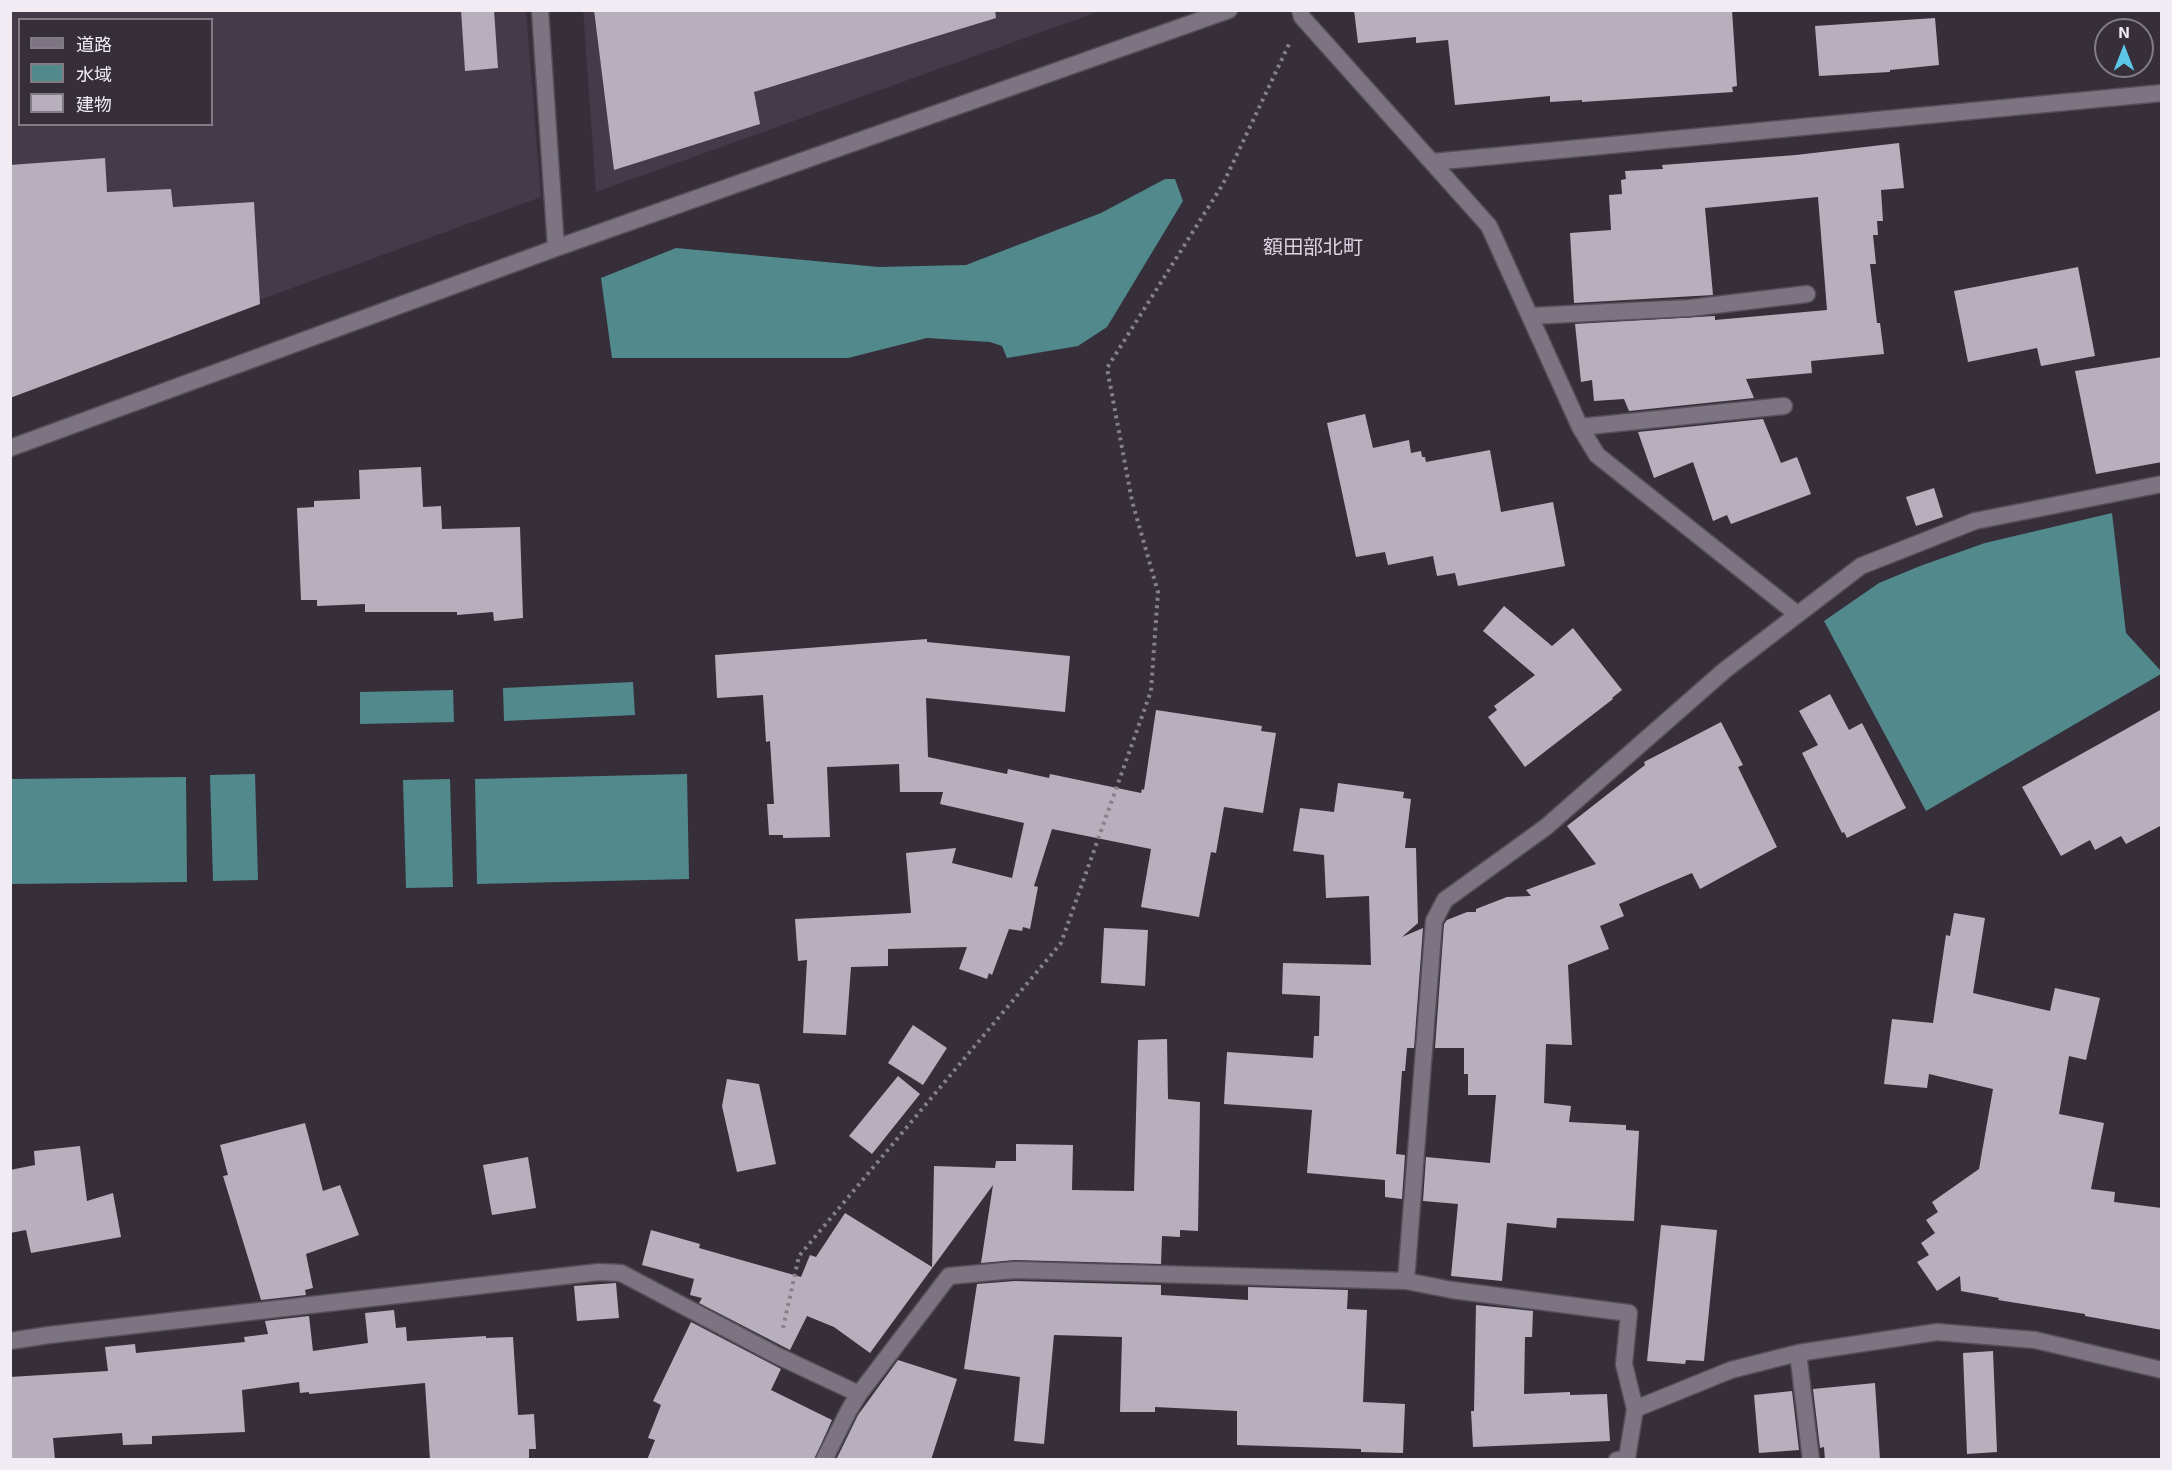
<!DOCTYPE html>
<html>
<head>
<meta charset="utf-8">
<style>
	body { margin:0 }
	#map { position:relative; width:2172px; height:1470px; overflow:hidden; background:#362f3a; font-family:"Exo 2","Noto Sans JP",sans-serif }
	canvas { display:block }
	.frame { position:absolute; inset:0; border:12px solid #f1ecf3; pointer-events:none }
	.legend { position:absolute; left:18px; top:18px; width:195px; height:108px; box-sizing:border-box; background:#362f3a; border:2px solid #817b84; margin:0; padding:8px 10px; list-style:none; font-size:18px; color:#f1ecf3 }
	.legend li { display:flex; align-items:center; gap:12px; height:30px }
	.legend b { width:30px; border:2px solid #817b84 }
	.north { position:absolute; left:2094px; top:18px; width:60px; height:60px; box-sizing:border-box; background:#362f3a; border:2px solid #817b84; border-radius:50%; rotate:0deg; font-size:16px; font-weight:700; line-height:24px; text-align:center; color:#f1ecf3 }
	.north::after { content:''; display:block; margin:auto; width:21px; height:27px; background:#5dc7e8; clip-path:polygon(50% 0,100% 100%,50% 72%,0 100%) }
</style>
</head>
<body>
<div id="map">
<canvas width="2172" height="1470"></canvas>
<div class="frame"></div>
<ul class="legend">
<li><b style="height:8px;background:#7c7480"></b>道路</li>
<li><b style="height:16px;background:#51898d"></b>水域</li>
<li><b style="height:16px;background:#b8afbd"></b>建物</li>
</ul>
<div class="north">N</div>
</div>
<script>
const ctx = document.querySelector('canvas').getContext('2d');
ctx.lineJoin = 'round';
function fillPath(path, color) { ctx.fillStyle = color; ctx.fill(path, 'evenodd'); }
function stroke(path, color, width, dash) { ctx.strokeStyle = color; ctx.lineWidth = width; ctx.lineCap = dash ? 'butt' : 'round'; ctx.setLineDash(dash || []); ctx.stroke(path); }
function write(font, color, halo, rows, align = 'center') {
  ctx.font = font + ' "Exo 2","Noto Sans JP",sans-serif'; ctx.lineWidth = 6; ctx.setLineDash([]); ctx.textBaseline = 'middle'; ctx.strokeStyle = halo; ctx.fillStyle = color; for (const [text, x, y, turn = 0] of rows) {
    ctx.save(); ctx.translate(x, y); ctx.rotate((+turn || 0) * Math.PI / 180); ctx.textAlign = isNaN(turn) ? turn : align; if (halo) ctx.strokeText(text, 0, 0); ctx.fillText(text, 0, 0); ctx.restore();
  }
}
const built = new Path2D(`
	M583,10L1100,11L596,192Z
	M11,11H526L541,197L11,391ZM20,20H212V124H20Z`);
const water = new Path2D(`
	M1165,179H1175L1183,201L1107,327L1078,346L1007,358L1002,346L990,342L927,338L848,358H612L601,278L676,248L879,267L966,265L1101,213Z
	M2112,513L2126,633L2161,671V674L1926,811L1824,621L1879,583L1920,566L1985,543Z
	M633,682L635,715L504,721L503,688Z
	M453,690L454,722L360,724V692Z
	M255,774L258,880L213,881L210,775Z
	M687,774L689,879L477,884L475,779Z
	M186,777L187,882L11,884V779Z
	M450,779L453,887L406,888L403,780Z`);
const building = new Path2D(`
	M461,10H494L498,68L465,71Z
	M594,10H995L996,18L754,92L760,124L614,170Z
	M1354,10H1732L1737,86L1732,87L1733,92L1582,102V100L1550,102V96L1455,105L1448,40L1416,43V37L1358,43Z
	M1935,18L1939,65L1890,70V72L1819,76L1815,26Z
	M1899,143L1904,188L1881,190L1883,221H1877L1878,235H1873L1876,264H1870L1877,323H1880L1884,354L1811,361L1812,373L1746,379L1754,398L1629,411L1624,399L1594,401L1592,380L1581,382L1575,324L1715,316V320L1827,310L1818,197L1705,208L1713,295L1574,303L1570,233L1611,230L1609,195L1622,194L1621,180L1626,179L1625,171L1663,169L1662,165L1796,155Z
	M105,158L107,192L171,189L173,207L254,202L260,304L10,398V165Z
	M2078,267L2095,356L2041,366L2037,348L1968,362L1954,291Z
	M2162,357V462L2096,474L2075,371Z
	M1365,414L1373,448L1409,440L1411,453L1421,451L1422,457H1425L1426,462L1490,450L1501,512L1553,502L1565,566L1458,586L1455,573L1437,576L1433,556L1388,565L1385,552L1356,557L1327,423Z
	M1763,419L1781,463L1797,457L1811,494L1731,524L1727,515L1713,521L1693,462L1654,478L1638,432Z
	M421,467L423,507L441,506L442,529L520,527L523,618L494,621L493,612L457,615V612H365V604L317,606V600H301L297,508L314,507V501L360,499L359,470Z
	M1934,488L1943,517L1916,526L1906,497Z
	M1504,606L1552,646L1573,628L1622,690L1612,698L1613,699L1525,767L1488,717L1497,710L1494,706L1535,675L1483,631Z
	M927,639V642L1070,656L1065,712L926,698L928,757L1007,774L1008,769L1049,778L1050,774L1141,793L1142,789L1144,790L1156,710L1262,726L1261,731L1276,733L1263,813L1224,807L1216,853L1211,852L1199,917L1141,907L1151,849L1052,829L1034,886L1038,887L1030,929L1023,927L1022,931L1009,929L992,975L989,973L987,979L959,969L967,947L888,949V966L851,967L846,1035L803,1033L807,960L798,961L795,919L911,913L906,853L956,848L952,863L1012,878L1024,823L940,804L943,792H900L899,764L827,767L830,837L783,838V835H769L767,804H774L770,741L766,742L763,695L717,698L715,655Z
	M1830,694L1849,730L1862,723L1906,808L1847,838L1844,832L1842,833L1802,753L1818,745L1799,711Z
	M2162,709V825L2126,844L2121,836L2095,850L2090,840L2061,856L2022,787Z
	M1721,722L1743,765L1738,767L1777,847L1700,889L1692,873L1619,904L1624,916L1600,926L1609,949L1568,965L1572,1045L1546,1044L1544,1103L1571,1106L1569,1122L1626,1125V1130L1639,1131L1634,1221L1557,1218L1556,1228L1507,1223L1502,1281L1451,1276L1458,1204L1423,1201L1426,1157L1490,1163L1496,1095H1468V1074H1464V1048H1435L1444,924L1447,920L1467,912H1476V909L1507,897L1531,896L1526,890L1596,864L1567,826L1645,765L1644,762Z
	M1338,783L1404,792L1403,798L1411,799L1405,848H1416L1418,923L1402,937L1423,928L1414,1048H1407L1405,1071H1402L1396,1154L1405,1155L1402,1199L1385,1197V1180L1307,1173L1312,1110L1224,1104L1227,1052L1313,1058L1314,1036H1319L1320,996L1282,994L1283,963L1371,965L1369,896L1326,898L1324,855L1293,851L1300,808L1334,812Z
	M1954,913L1985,918L1973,993L2050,1011L2055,988L2100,998L2086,1060L2069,1056L2059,1114L2104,1123L2091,1189L2115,1192L2114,1202L2162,1208V1330L2085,1316V1314L1998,1300L1999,1298L1961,1291L1960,1276L1937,1291L1917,1262L1929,1255L1921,1243L1935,1233L1926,1220L1938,1212L1932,1202L1979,1169L1993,1089L1929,1074L1927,1088L1884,1084L1892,1019L1933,1023L1946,935L1950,936Z
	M1104,928L1148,930L1145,986L1101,983Z
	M913,1025L947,1048L923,1085L888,1063Z
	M1167,1039L1168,1099L1200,1102L1198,1231L1180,1230V1237L1162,1236L1161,1264L1015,1260L981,1263L993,1185L870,1353L834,1327L807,1316L790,1350L699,1303L702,1298L690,1295L694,1279L642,1265L651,1230L700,1244L699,1248L801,1277L810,1255L816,1257L845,1213L932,1267L934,1166L995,1168L996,1161H1016V1144L1073,1145L1072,1190L1134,1191L1138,1040Z
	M898,1076L920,1094L872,1154L849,1136Z
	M727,1079L759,1084L776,1164L737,1172L722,1106Z
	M305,1123L323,1191L340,1185L359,1235L306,1254L313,1288L305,1290L306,1295L261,1300L223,1176L228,1175L220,1145Z
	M80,1146L87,1201L113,1193L121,1237L31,1253L26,1230L10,1233V1170L35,1165L34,1151Z
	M528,1157L536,1208L492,1215L483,1165Z
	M1661,1225L1717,1230L1704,1361L1686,1360L1685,1364L1647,1361Z
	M1015,1281L1161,1285V1295L1248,1300V1287L1348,1290L1347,1309L1367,1310L1363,1402L1405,1404L1403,1453L1361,1452V1449L1237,1445V1411L1155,1407V1412H1120L1122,1337L1054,1335L1044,1444L1014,1441L1020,1377L964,1369L977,1284Z
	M616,1283L619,1318L577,1321L574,1286Z
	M1476,1305L1533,1311L1532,1337H1525L1524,1394L1570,1392V1395L1607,1394L1610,1441L1473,1447L1471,1411H1474Z
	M394,1310L396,1328L406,1327L407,1341L486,1336V1338L513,1337L518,1415L534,1414L536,1449H529V1460H430L425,1383L309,1394V1392L300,1393L299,1382L242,1390L245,1432L152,1436V1444L123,1445L122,1433L53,1438L55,1460H10V1377L108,1371L105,1347L135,1344L136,1353L245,1342L244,1337L268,1334L265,1321L309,1316L313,1351L368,1343L365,1313Z
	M691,1322L781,1369L771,1390L832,1420L814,1460H647L655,1440L648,1438L661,1405L653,1401Z
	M1993,1351L1997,1452L1967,1454L1963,1353Z
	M898,1360L957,1379L931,1460H836L858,1415Z
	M1875,1383L1880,1460H1825L1824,1447L1820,1448L1813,1389Z
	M1792,1391L1799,1450L1759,1453L1754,1395Z`);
const path = new Path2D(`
	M783,1328L799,1256L1061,943L1151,691L1158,592L1132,501L1107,368L1223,184L1290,42`);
const minor = new Path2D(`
	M1300,10L1302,17L1489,226L1580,427L1597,455L1797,614
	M1432,162L2162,93
	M1530,316L1690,308L1807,294
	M1580,427L1784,406
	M1406,1281L1434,921L1445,900L1546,827L1725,670L1861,566L1975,521L2162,484
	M10,1341L49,1335L599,1272L621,1273L778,1356L859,1394
	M1798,1353L1811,1460
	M1635,1409L1731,1370L1798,1353L1937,1332L2035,1340L2162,1370
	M824,1460L849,1410L859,1394L949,1276L1015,1270L1406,1281L1452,1290L1629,1313L1624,1364L1635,1409L1627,1458L1617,1460`);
const tertiary = new Path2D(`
	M540,10L556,248
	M10,448L556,248L1229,10`);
const neighbourhoodNames = [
	["額田部北町",1313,247]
];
fillPath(built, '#443a49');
fillPath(water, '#51898d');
fillPath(building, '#b8afbd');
stroke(minor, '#544e58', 19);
stroke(tertiary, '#544e58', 19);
stroke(path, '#868089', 4, [3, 4.5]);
stroke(minor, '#7c7480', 16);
stroke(tertiary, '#7c7480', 16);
write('20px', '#dbd3e0', '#362f3a', neighbourhoodNames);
</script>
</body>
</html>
